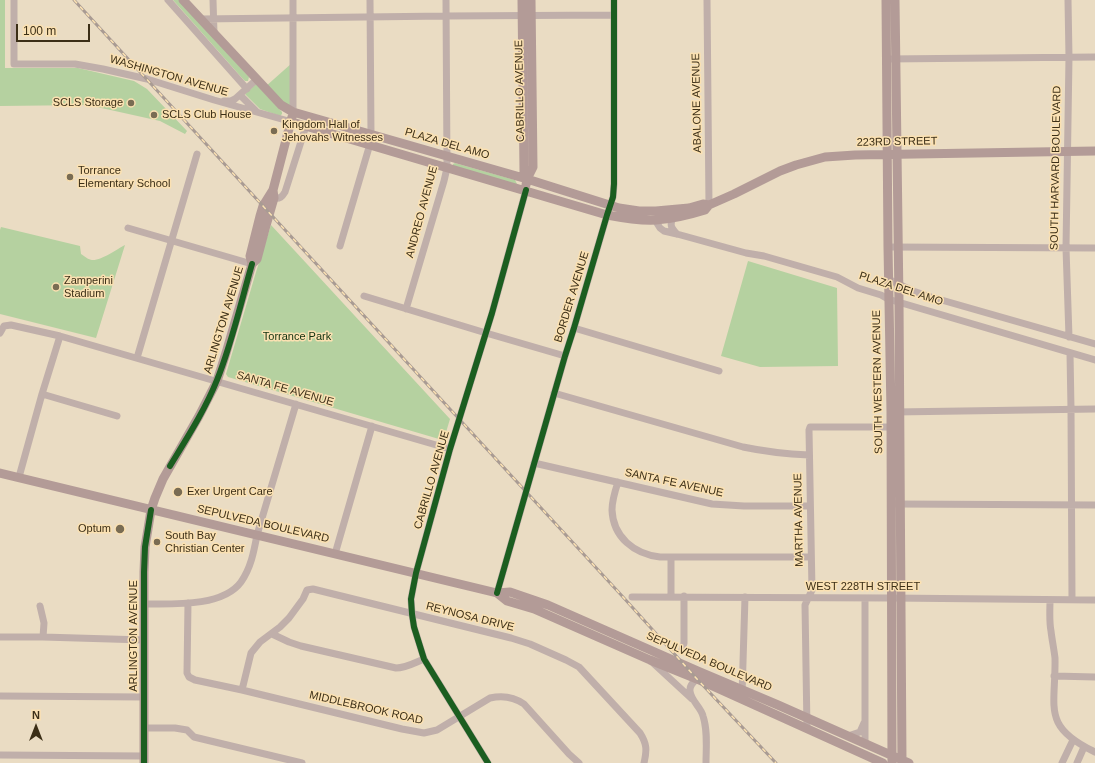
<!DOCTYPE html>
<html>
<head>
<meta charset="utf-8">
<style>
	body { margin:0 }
	#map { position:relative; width:1095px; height:763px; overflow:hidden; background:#eadcc3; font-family:Helvetica,sans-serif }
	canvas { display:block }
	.north { position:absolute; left:16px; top:707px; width:40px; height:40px; -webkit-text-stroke:3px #fbe1b2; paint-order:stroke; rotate:0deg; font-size:11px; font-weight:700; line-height:16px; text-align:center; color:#3c2f17 }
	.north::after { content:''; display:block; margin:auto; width:14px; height:18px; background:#3c2f17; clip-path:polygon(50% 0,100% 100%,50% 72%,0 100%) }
	.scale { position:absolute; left:16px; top:24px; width:74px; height:18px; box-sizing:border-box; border:2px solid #3c2f17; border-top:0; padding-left:5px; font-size:12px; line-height:14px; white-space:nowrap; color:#3c2f17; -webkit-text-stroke:3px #fbe1b2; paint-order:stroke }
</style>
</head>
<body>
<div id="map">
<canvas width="1095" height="763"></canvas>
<div class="north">N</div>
<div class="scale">100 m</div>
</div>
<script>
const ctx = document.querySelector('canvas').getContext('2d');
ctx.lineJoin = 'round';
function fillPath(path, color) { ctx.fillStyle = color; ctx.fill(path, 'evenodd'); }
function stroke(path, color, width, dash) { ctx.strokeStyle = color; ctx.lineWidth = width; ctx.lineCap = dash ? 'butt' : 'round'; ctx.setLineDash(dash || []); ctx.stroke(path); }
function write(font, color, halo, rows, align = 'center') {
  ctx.font = font + ' Helvetica,sans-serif'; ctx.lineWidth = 3; ctx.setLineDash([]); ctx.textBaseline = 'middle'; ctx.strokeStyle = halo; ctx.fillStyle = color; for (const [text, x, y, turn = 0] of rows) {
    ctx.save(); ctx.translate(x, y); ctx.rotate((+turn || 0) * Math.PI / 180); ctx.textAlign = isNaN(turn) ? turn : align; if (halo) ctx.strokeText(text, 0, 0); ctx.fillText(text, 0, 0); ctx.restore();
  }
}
const green = new Path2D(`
	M0,0H5V68H78L134,81L147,89L187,131L185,134L160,121L88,105L0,106Z
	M173,0H179L249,77L248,81H245L242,78Z
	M292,63V111L265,87Z
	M256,84L282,112V114L280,116L260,109L245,94Z
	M455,163L515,180L517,184H515L453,166V164Z
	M271,225L450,419L444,439H439L228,377L226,374L256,272Z
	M1,227L80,246L81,254C84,256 89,260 92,260C101,261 117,249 125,245L96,338L0,314V230Z
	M748,261L837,288L838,366L760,367L721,356Z`);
const minor = new Path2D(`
	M14,0V64H75L103,69L147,79L214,100L292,122
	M168,0L247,89
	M213,0L214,33
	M707,0L709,205
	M1068,0L1069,57L1066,248L1069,337
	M201,19L446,16L614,15
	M887,59L1095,57
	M240,95L256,111
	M224,101H231L235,99L257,79
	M293,112V0
	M274,198C280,199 282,197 285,192L306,126
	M673,218C669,225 672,229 677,234
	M655,220L660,228L664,231L677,234L746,253L764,256L837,277L858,288L881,295L888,299L1095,360
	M128,228L252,264
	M340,246L370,144L371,134L370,0
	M888,247L1095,248
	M888,279L913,291L931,297L1095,344
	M364,296L486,333L565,356
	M406,309L444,181L447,168L446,0
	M574,328L719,371
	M0,333L4,326L11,325L60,336L450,449
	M1070,353L1071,409L1072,600
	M137,358L197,154
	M554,393L743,447C767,452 785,454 809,455
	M42,394L117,416
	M895,412L1095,409
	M534,463L712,504L744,506H810
	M19,477L42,394L60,336
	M618,482C615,491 612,500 612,510C613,537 634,554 660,557H811
	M895,504L1095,505
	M335,554L372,426
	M671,557V596
	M497,593L565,356L574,328L607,215L613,197L614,184V0
	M632,597L891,598L1095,600
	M865,598V744
	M1050,600C1050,610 1049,621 1051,631C1052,640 1054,649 1055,658C1056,708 1041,726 1095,752
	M188,603L187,673L189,677L195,680L242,690L402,729L424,733L437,730L490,698C503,695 514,697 524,704L569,754L579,763
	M144,604C172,604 223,607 241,582C251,568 254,551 257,535L296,404
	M40,606L44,623L43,637
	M272,634L289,642L301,646L396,668C406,668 414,663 424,659
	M0,637H43L144,640
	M682,650L684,643V596
	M653,663L692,699
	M699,676C696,681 689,684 690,691C691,701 701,707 703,716C708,731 706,748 706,763
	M1054,676L1095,677
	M242,690L251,653L260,642L280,627L289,618L303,599L307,590L313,589L511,638L530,644L566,660L579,667L640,733C647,744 647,750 644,763
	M742,695L745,597
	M0,696L144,697
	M144,728H175L187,730L194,737L302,763
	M807,729L805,605L812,590L809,430L810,427H895
	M848,736L860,732L864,723
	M0,755L144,756
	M488,763L424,659L414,627L412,614L411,599L416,573L450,449L492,313L526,190
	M1062,763L1073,740
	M1077,763L1084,747`);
const major = new Path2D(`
	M183,0L281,105L293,112L527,179L619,208L639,211H656L689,208L703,204L709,205
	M522,0L524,172L527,179
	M886,0L888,247L891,412L892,763
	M895,0L899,302L902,763
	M292,122L607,215C623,218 640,221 656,220C673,219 689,215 705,210L709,205
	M526,185L527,179L533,167L531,0
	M709,205L734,194L780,171L796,165L825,157L855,155L1095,151
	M252,264L250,256L260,216L263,206L273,190L292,117
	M0,473L497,593L510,592L548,605L698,671L778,705L909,763
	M497,593L507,601L534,609L650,660L697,679L883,763
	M144,763V572L145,547L148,529L151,510L155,498L163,479L199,416L217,381L226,353L252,264L257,259L265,229L274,198L273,190`);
const rail = new Path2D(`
	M74,0L263,206L623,597L697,679L776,763`);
const cycleway = new Path2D(`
	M170,466C187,438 205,410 217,380C232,343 241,302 252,264
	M497,593L565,356L574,328L607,215L613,197L614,184V0
	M144,763V572L145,547L151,510
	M488,763L424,659L414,627L412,614L411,599L416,573L450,449L492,313L526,190`);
const markers = [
	[131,103,4,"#796c53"],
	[154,115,4,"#796c53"],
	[274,131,4,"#796c53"],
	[70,177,4,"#796c53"],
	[56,287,4,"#796c53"],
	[178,492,5,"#796c53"],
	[120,529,5,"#796c53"],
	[157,542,4,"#796c53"]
];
const streetNames = [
	["WASHINGTON AVENUE",169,76,16],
	["CABRILLO AVENUE",520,91,-91],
	["ABALONE AVENUE",697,103,-91],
	["223RD STREET",897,142,-1],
	["PLAZA DEL AMO",447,144,16],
	["SOUTH HARVARD BOULEVARD",1056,168,-89],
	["ANDREO AVENUE",422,212,-75],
	["PLAZA DEL AMO",901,289,18],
	["BORDER AVENUE",572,297,-73],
	["ARLINGTON AVENUE",224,320,-73],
	["SOUTH WESTERN AVENUE",878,382,-91],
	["SANTA FE AVENUE",285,389,16],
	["CABRILLO AVENUE",432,480,-74],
	["SANTA FE AVENUE",674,483,12],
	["MARTHA AVENUE",799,520,-91],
	["SEPULVEDA BOULEVARD",263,524,13],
	["WEST 228TH STREET",863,587],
	["REYNOSA DRIVE",470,617,14],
	["ARLINGTON AVENUE",134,636,-90],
	["SEPULVEDA BOULEVARD",709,662,23],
	["MIDDLEBROOK ROAD",366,708,13]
];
const poiNames = [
	["SCLS Storage",123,103,"right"],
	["SCLS Club House",162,115],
	["Kingdom Hall of",282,125],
	["Jehovahs Witnesses",282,138],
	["Torrance",78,171],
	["Elementary School",78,184],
	["Zamperini",64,281],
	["Stadium",64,294],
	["Exer Urgent Care",187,492],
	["Optum",111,529,"right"],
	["South Bay",165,536],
	["Christian Center",165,549]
];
const parkNames = [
	["Torrance Park",297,337]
];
fillPath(green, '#b5d1a0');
stroke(minor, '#c0afaa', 7);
stroke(major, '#b39b97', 9);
stroke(rail, '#a99b93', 3);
stroke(rail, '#fbe1b2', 1.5, [4.5]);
stroke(cycleway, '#1b5e20', 6);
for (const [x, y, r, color] of markers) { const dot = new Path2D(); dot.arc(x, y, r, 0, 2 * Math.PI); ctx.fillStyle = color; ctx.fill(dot); stroke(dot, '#fbe1b2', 1.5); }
write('11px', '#3c2f17', '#fbe1b2', streetNames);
write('11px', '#3c2f17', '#fbe1b2', poiNames, 'left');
write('11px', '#11320f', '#fbe1b2', parkNames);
</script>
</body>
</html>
